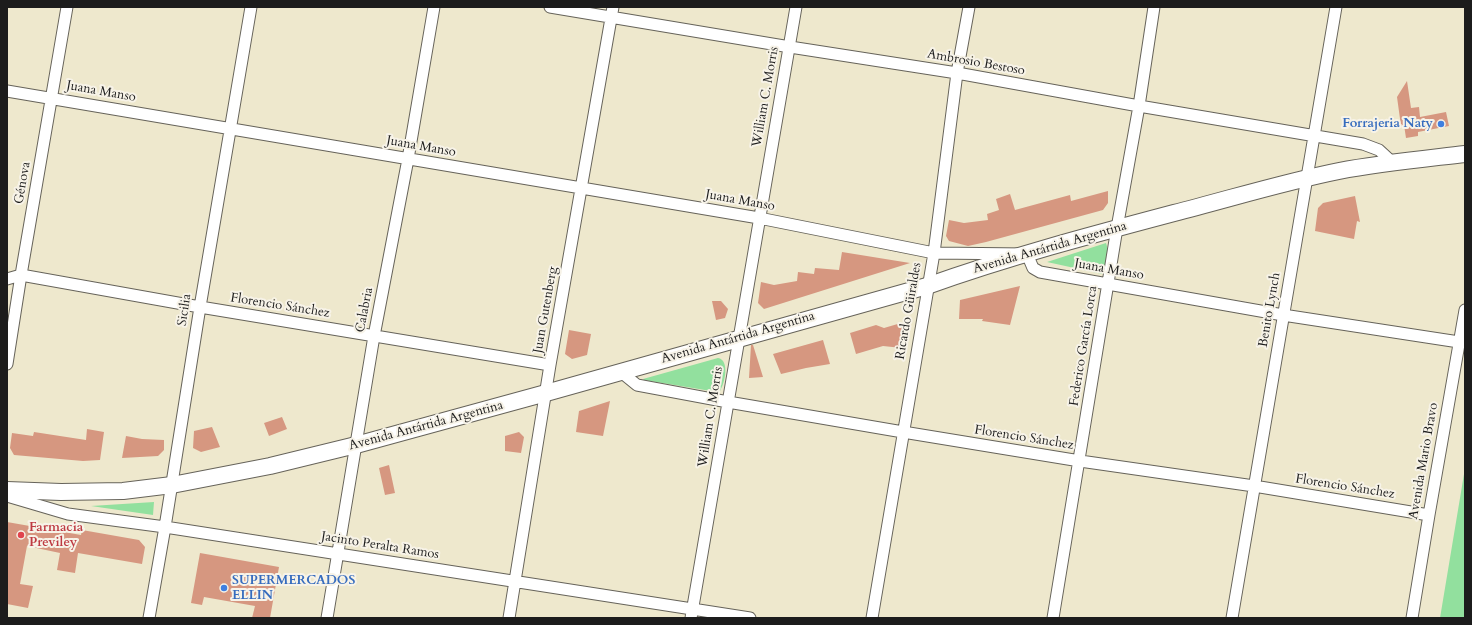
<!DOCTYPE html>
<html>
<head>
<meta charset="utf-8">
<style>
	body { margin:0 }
	#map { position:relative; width:1472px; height:625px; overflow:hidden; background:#eee8cd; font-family:Cardo,serif }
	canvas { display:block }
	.frame { position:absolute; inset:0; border:8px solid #1c1c1c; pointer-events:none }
</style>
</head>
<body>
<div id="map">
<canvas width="1472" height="625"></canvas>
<div class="frame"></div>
</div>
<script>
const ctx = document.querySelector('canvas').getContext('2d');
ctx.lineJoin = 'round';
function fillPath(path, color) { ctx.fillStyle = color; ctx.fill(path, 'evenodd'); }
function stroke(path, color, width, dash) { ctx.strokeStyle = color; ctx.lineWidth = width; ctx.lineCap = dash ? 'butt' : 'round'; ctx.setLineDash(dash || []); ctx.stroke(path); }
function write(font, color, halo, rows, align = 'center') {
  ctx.font = font + ' Cardo,serif'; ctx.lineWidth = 4; ctx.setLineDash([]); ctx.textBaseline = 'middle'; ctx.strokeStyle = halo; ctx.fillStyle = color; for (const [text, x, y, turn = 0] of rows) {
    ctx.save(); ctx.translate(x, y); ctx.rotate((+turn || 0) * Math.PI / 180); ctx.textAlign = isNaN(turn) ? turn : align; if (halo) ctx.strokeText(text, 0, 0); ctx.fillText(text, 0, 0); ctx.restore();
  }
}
const green = new Path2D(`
	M1106,243C1110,253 1107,265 1102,274L1047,262Z
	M718,358C730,360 725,383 720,391L717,392L644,380L643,379Z
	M1465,468V618H1440Z
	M154,502L153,515L91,506Z`);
const building = new Path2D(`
	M1407,81L1411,108L1419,107L1420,117L1446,112L1449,126L1418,132V136L1406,138L1404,125L1401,126L1397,97Z
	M1108,191V203L1103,210L986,242L968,246L949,241L946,236L949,220L964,223L988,220L987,214L999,210L996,199L1010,194L1015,210L1070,195L1071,201Z
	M1355,196L1360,222L1357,221L1354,239L1315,231L1318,208L1323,203Z
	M842,252L910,263L764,309L758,303L761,282L774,285L797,281L798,272L814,274L815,268L839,270Z
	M1020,286L1010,325L982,321L983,319H959L960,300Z
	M712,301H721L728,309L725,318L716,320Z
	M901,323L905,327L902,348L883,346L856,354L850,333L876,325L884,328Z
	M569,330L591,334L587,355L572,359L565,354Z
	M823,340L830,364L806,368L781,374L773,354Z
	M751,345H753L763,377L749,378Z
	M610,401L603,436L576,432L579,411Z
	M282,417L287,429L269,436L264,423Z
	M212,427L220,447L201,452L193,448L194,431Z
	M87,429L104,432L100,460L83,461L14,455L10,448L12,433L33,436L34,432L86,440Z
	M519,432L524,437L521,453L505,451V436Z
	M126,436L142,439L164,440V450L158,456L122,458Z
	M389,465L395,493L385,495L379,468Z
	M7,522L81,535L82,530L139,540L145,547L142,564L78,553L75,573L57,570L60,553L27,546L20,584L33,586L28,608L7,604Z
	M200,553L279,567L270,618H252L255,606L204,597L202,605L191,603Z`);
const minor = new Path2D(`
	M550,7L790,47L957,73L1139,106L1363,144L1379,150L1392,162
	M7,91L759,218L934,253L1027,254L1033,268L1040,272L1283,315L1459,342
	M7,279L21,275L200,307L550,365
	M7,364L21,275L67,7
	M621,372L637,385L728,402L903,432L1080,461L1254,486L1429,515
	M7,496L68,514L165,527L750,618
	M149,618L165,527L200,307L251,7
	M327,618L374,336L408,159L434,7
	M509,618L550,365L613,7
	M691,618L796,7
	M872,618L934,253L957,73L969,7
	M1053,618L1117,228L1139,106L1154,7
	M1232,618L1336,7
	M1412,618L1429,515L1465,310`);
const secondary = new Path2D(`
	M7,490L61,492L123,491L172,485L270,466L356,445L546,393L927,286C1008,257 1091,235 1174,213C1229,199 1284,182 1339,171C1381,163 1423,159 1465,154`);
const markers = [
	[1441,124,4,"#3f7fe0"],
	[21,535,4,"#e0444e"],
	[224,588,4,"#3f7fe0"]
];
const streetNames = [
	["Ambrosio Bestoso",976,63,10],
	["Juana Manso",101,92,10],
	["William C. Morris",766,97,-80],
	["Juana Manso",421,147,10],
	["Génova",23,183,-80],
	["Juana Manso",740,201,10],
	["Avenida Antártida Argentina",1050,248,-16],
	["Juana Manso",1109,270,10],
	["Florencio Sánchez",280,306,9],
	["Sicilia",185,310,-81],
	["Calabria",365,310,-79],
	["Juan Gutenberg",546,310,-80],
	["Benito Lynch",1270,310,-80],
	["Ricardo Güiraldes",909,311,-80],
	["Avenida Antártida Argentina",738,338,-16],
	["Federico García Lorca",1084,346,-81],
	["William C. Morris",711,417,-81],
	["Avenida Antártida Argentina",426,426,-15],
	["Florencio Sánchez",1024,438,9],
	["Avenida Mario Bravo",1424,461,-80],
	["Florencio Sánchez",1345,487,9],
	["Jacinto Peralta Ramos",380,546,9]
];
const shopNames = [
	["Forrajeria Naty",1433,124],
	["SUPERMERCADOS",232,581,"left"],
	["ELLIN",232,596,"left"]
];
const healthNames = [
	["Farmacia",29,528],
	["Previley",29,543]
];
fillPath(green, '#92e09e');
fillPath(building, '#d69780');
stroke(minor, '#66635a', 13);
stroke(secondary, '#66635a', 18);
stroke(minor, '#fff', 11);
stroke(secondary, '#fff', 16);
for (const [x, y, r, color] of markers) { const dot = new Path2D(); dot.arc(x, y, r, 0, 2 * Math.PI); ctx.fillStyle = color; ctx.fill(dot); stroke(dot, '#f7f3e8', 1.5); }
write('13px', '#1c1c1c', '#f7f3e8', streetNames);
write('bold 13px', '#366cbe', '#f7f3e8', shopNames, 'right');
write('bold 13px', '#be3a42', '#f7f3e8', healthNames, 'left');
</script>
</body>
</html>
